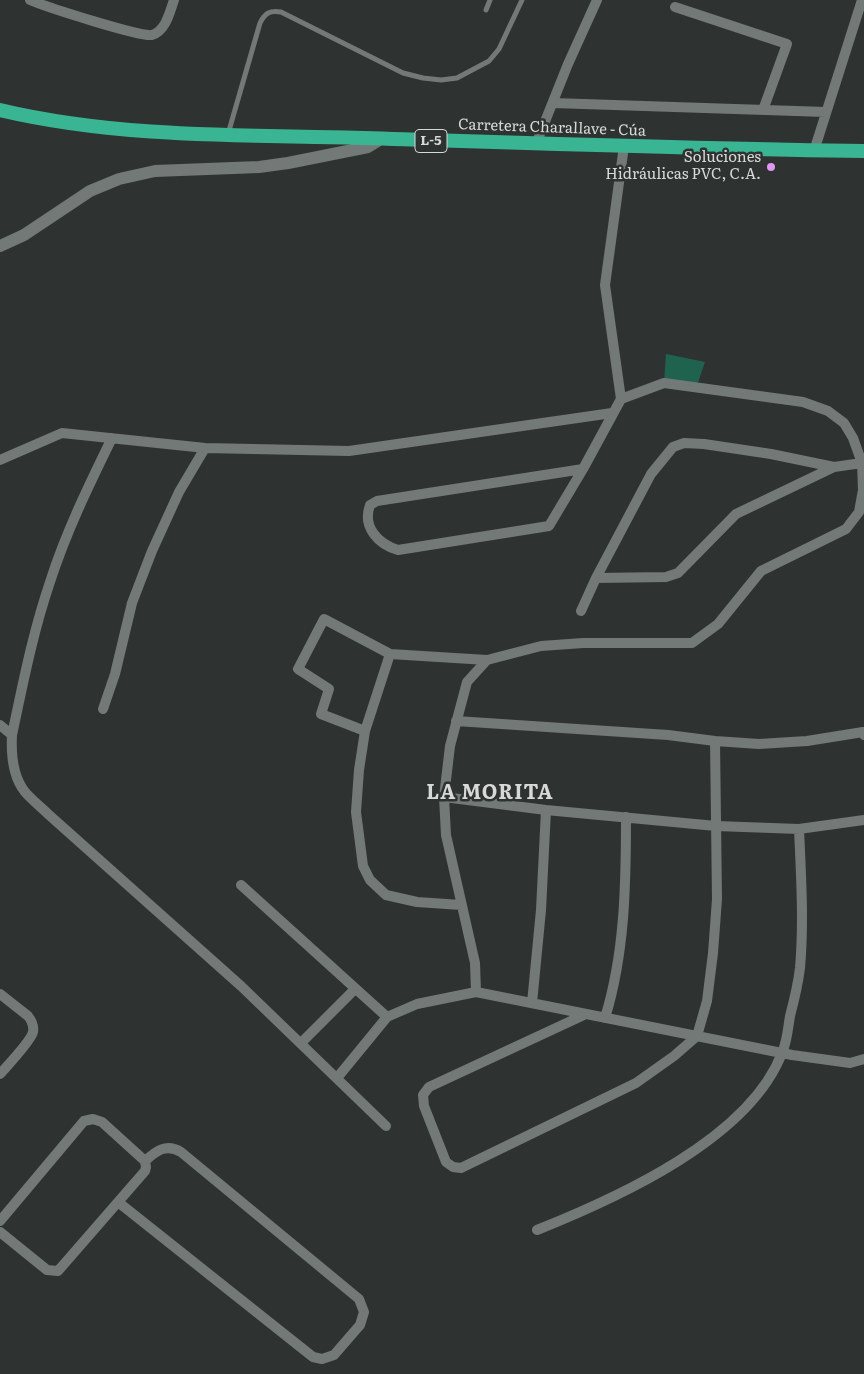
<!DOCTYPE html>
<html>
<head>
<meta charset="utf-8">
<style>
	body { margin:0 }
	canvas { display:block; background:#2e3331 }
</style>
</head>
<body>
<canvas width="864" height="1374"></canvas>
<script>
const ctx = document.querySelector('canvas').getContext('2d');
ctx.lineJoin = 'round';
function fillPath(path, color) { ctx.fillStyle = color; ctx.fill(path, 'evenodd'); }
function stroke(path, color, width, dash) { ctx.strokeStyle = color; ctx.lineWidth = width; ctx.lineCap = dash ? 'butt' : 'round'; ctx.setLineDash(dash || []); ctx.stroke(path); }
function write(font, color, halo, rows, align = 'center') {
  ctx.font = font + ' Literata,serif'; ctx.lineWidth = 5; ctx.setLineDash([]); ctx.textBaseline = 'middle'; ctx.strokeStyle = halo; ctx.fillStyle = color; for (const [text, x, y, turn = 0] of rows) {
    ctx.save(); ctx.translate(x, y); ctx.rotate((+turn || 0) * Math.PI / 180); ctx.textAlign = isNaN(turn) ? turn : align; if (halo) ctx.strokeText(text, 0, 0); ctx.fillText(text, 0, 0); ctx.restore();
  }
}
const green = new Path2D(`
	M666,354L705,362L696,388L664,383Z`);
const service = new Path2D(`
	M486,10L490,0
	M228,134L260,23C265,13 270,10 281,12L403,73L423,78L441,80L457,78L489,61L499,49L522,0`);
const minor = new Path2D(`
	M30,0C46,7 140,37 152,35C166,31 170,11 174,0
	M675,7L787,44L763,110
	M553,103L826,112
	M536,144L568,64L597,0
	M814,151L862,0
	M0,460L62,433L205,448L349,451L612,413
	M583,469L377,501L370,505C362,527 378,544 398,550L549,526L583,469L621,399
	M596,578L666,577L678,573L736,514L834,467
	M581,611L596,578L651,474L673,447L684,443L704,444L771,454L834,467L862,463
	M103,709L115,674L132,603L152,551L179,492L205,448
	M456,721L668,735L715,741L759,744L807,741L863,732L864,735
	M0,725L12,735C11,754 13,777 25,792C32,800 41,807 48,814L241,986L386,1126
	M365,731L390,654
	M12,735C23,683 33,632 50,582C66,532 89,485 112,438
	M444,797L546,810L716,826L799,829L864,820
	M241,885L387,1017
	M461,905L417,902L386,895L370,880L363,866L356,812L359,770L365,731L321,714L329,689L298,669L324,619L390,654L487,660L541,646L583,643H692L718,624L761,571L846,529L859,512L863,490L862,463L853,438L844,423L828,411L803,402L664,383L621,399L605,285L624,146
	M476,992L475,963L446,835L444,797L450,746L467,682L487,660
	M0,994L28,1016C32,1021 34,1026 33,1032C31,1041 7,1066 0,1074
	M532,1003L541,910L546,810
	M586,1014L429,1087L423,1095L424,1106L446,1162L453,1167L461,1168L636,1083L674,1056L697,1036L707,1001L713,953L717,899L715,741
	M605,1018C625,953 626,884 626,817
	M301,1043L355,989
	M337,1078L387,1017L417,1004L476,992L792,1055L850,1063L864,1059
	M118,1202L313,1357L322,1359L334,1355L360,1325L364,1312L359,1299L181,1152C166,1143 156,1151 145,1161
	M0,1221L84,1121L93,1119L102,1122L145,1161L146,1167L145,1171L58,1271L47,1270L0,1232
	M537,1230C617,1198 749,1139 782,1053C787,1042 788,1028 790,1016C794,1001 798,984 800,968C804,922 801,875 799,829`);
const tertiary = new Path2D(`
	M0,246L24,235L90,191L119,179L155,171L259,167L288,163L368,147L381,139`);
const trunk = new Path2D(`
	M0,110C118,138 243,135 364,138C530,143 697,149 864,151`);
const markers = [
	[771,167,5,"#df98f2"]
];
const shields = [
	[431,141,32]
];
const shieldNames = [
	["L-5",431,141]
];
const streetNames = [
	["Carretera Charallave - Cúa",552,128,2]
];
const poiNames = [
	["Soluciones",761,158],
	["Hidráulicas PVC, C.A.",761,175]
];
const districtNames = [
	["LA MORITA",490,793]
];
fillPath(green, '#1f634e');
stroke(service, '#727976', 5);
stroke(minor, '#727976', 10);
stroke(tertiary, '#727976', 12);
stroke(trunk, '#39b593', 14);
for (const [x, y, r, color] of markers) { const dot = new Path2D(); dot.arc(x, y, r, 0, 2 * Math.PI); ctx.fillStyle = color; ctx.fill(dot); stroke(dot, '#2e3331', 2); }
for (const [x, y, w] of shields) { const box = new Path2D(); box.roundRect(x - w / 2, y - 11.5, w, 23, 4); ctx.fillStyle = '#2e3331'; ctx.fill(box); stroke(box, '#d6d9d8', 1); }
write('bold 14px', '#d6d9d8', null, shieldNames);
write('15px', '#d6d9d8', '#2e3331', streetNames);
write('15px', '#d6d9d8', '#2e3331', poiNames, 'right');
ctx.letterSpacing = '1px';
write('bold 20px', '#d6d9d8', '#2e3331', districtNames);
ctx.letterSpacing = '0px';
</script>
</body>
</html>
